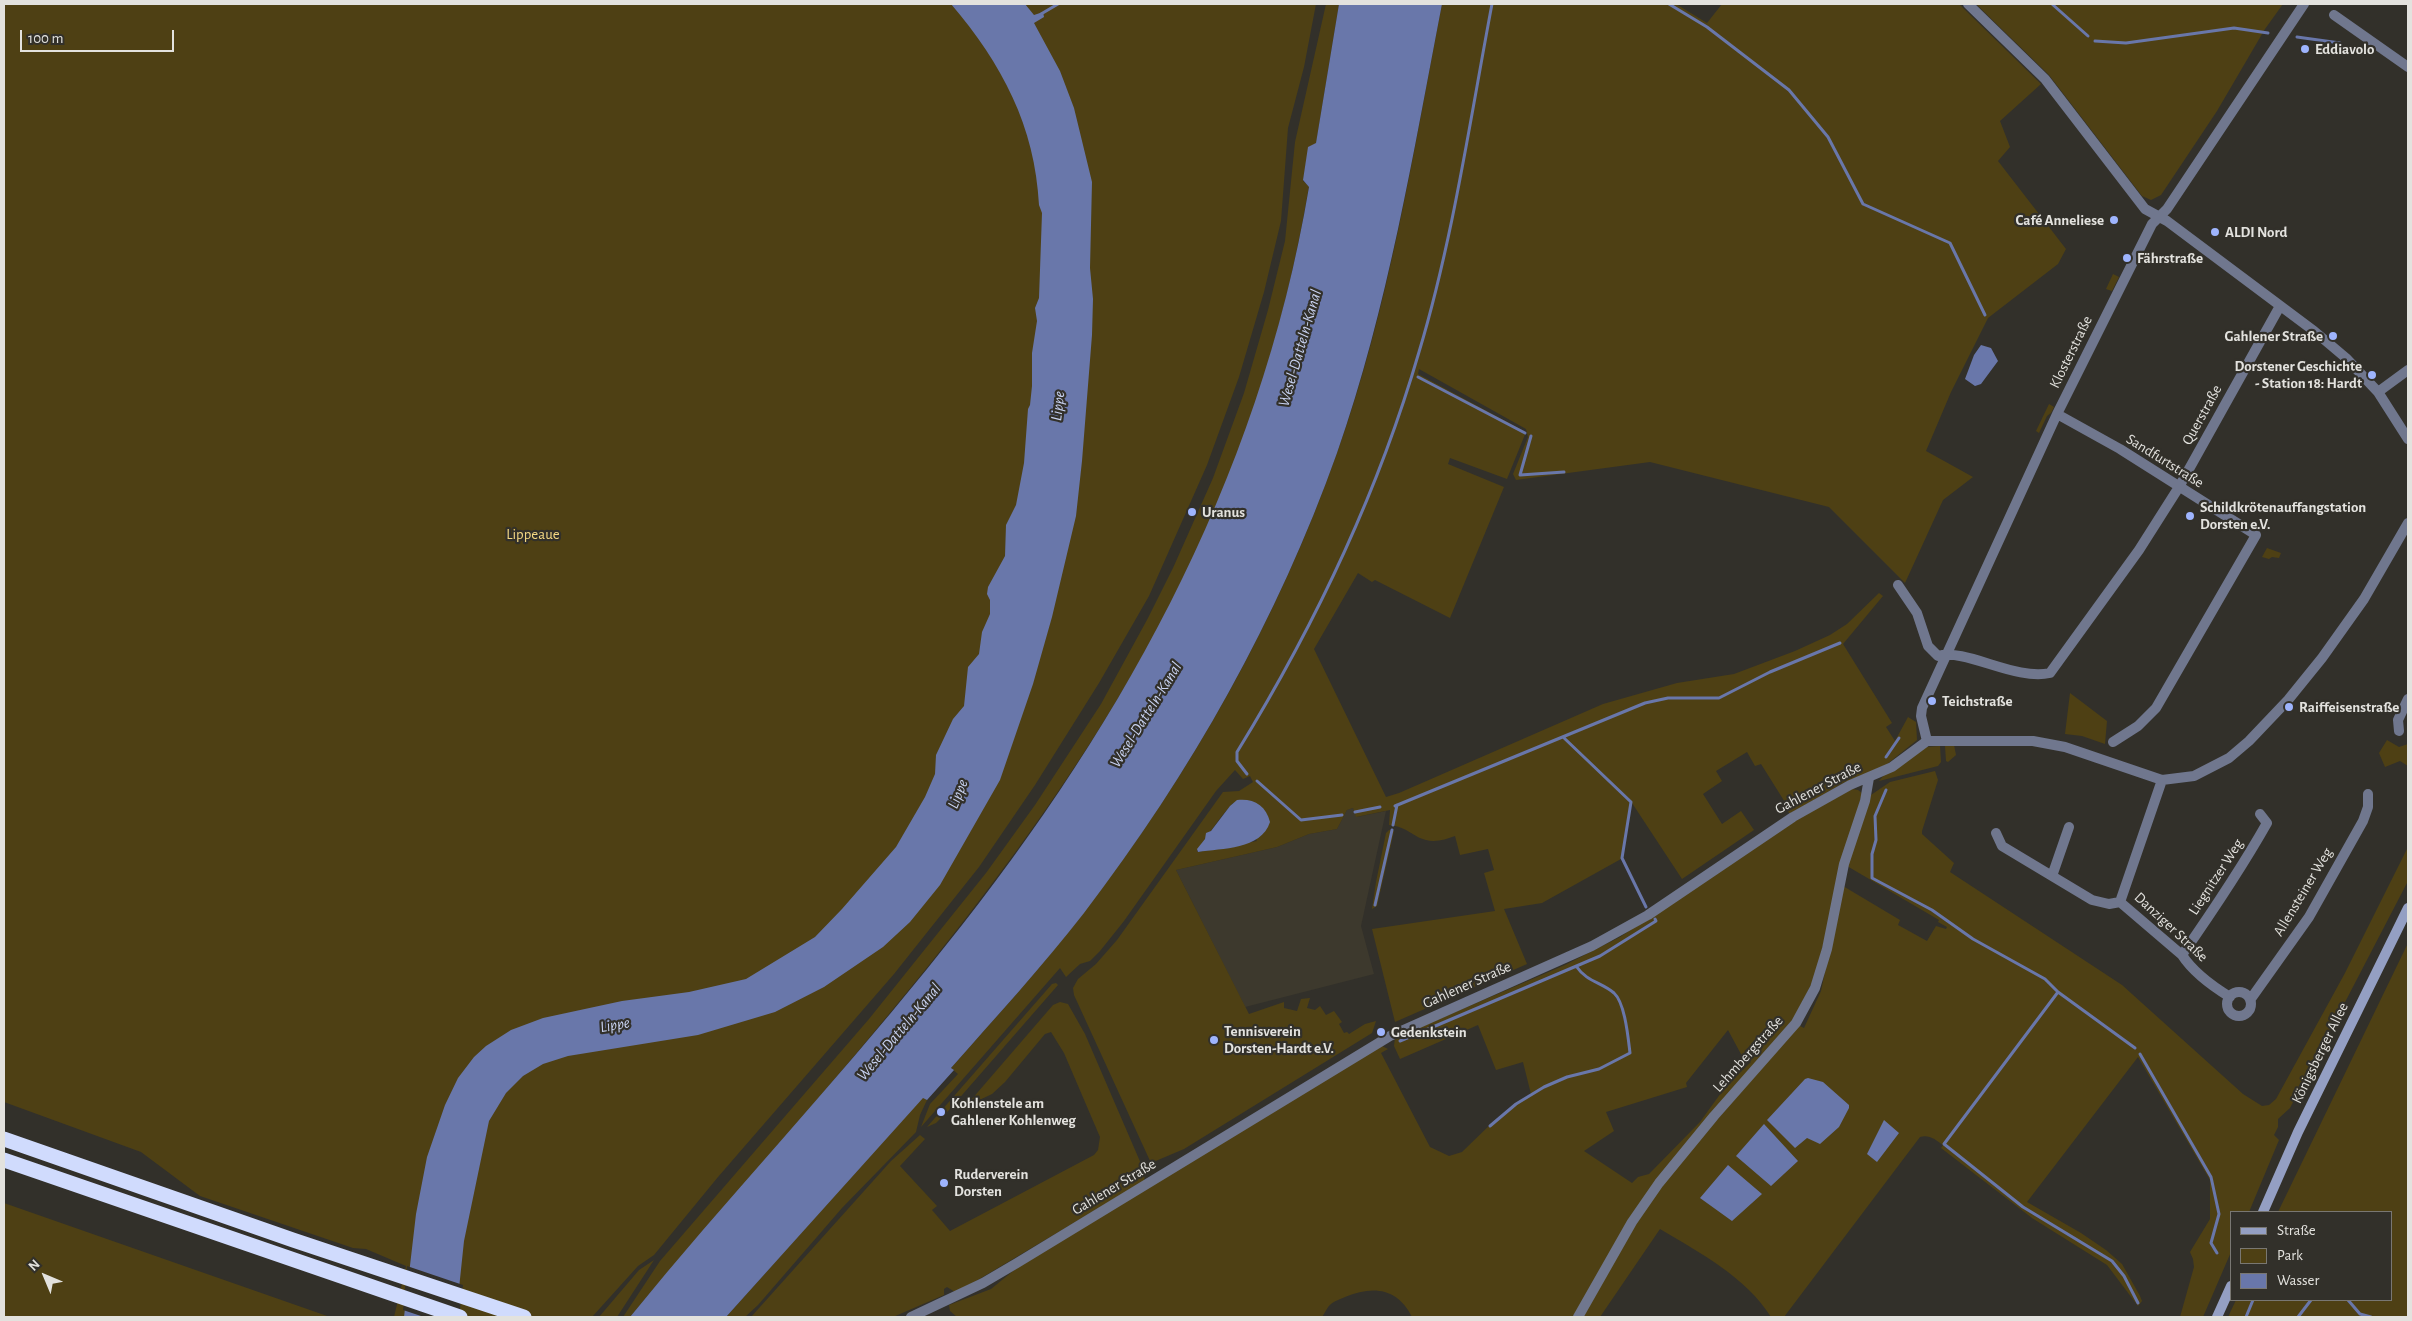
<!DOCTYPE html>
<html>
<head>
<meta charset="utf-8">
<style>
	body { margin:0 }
	#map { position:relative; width:2412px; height:1321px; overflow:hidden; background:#32302a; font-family:"Alegreya Sans",sans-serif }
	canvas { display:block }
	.frame { position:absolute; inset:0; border:5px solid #e3e2de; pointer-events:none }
	.legend { position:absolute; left:2230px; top:1211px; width:162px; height:90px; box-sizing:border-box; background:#32302a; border:1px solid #797772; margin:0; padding:6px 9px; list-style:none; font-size:15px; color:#e3e2de }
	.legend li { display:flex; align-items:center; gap:10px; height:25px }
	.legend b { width:25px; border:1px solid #797772 }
	.north { position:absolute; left:20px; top:1251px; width:50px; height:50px; -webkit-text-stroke:4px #32302a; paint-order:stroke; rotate:315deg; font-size:14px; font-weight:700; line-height:20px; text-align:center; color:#e3e2de }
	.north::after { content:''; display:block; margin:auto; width:18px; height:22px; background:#e3e2de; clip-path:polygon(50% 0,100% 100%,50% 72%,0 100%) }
	.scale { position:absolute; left:20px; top:30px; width:154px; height:22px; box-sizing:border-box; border:2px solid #e3e2de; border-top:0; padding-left:6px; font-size:15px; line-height:18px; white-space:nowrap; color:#e3e2de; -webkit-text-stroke:4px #32302a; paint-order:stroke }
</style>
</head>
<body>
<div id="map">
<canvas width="2412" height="1321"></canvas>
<div class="frame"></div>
<ul class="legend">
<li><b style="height:6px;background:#949fc3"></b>Straße</li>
<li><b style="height:14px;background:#4e4014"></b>Park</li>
<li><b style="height:14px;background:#6977aa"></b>Wasser</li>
</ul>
<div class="north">N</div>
<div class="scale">100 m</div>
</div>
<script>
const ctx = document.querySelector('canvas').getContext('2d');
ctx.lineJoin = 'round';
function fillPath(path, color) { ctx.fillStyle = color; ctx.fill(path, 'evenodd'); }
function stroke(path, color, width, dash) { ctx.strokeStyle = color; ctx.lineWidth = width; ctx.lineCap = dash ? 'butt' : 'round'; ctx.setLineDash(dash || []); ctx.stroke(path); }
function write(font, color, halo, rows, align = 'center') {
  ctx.font = font + ' "Alegreya Sans",sans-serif'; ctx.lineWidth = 4.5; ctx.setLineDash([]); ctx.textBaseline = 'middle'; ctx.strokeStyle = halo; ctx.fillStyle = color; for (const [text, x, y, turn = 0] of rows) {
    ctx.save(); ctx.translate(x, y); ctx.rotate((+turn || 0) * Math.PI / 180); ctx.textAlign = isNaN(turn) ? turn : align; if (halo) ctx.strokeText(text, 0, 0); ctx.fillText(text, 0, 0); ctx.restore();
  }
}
const built = new Path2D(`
	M1353,808L1357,817L1386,811L1361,926L1374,974L1245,1007L1176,870L1277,847L1309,834L1337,829L1347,810Z`);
const green = new Path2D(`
	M4,4H1316L1304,67L1288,128L1281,221L1264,292L1239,377L1207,465L1149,596L1099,683L1035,785L979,867L894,974L718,1177L654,1255L638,1266L592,1317H394L406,1266L366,1249L353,1248L200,1196L141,1152L4,1102Z
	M1326,4H1339L1316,144L1309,147L1303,181L1309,186C1286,323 1244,459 1182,582C1044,859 828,1083 630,1317H623L660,1261L869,1019L986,873L1035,805L1101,704L1148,618L1173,568L1213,478L1244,393L1268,310L1285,241L1295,142Z
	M1442,4H1676L1707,23L1722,4H1959L2041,84L2000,121L2010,147L1998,161L2066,249L2058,264L1988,318L1951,392L1926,451L1973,477L1943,500L1905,583L1829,507L1650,462L1516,480L1513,474L1528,437L1526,429L1419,369L1418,374L1526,432L1507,479L1450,458L1448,464L1504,487L1450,618L1375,580L1372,582L1358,573L1314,649L1386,797L1399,793L1603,704L1677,683L1734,674L1795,651L1830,635L1847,624L1879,593L1883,596L1843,644L1892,723L1886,727L1895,741L1908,717L1916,722L1917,740L1886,765L1843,783L1790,814L1786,809L1788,807L1761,764L1755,766L1747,752L1716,771L1722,781L1703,794L1722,824L1741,811L1754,830L1682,879L1632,803L1621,859L1542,903L1504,909L1527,964L1395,1022L1372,929L1495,911L1484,873L1494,870L1488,849L1460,855L1455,836C1446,839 1436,843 1426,840C1413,837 1408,827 1389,825L1390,810L1356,817L1353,808L1347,810L1337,829L1309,834L1277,847L1176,870L1249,1014L1284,1002V1008L1297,1011L1301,999L1310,998L1307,1008L1315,1010L1320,1006L1326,1015L1334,1011L1342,1022L1339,1024L1344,1033L1347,1032L1349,1034L1365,1024L1376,1021L1372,1033L1184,1149L1151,1163L1074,995L1073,988L1078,979L1096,964L1117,940L1223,792L1239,791L1253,782L1250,776L1243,779L1235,770L1216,791L1124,921L1100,951L1090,961L1080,964L1066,977L1060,968L921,1127L930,1104L958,1074L951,1068C996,1017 1042,967 1083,913C1191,774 1278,619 1337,453C1389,308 1413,154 1442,4ZM1233,803L1257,841L1198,852L1197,851C1208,835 1219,818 1233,803Z
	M1976,4H2283L2265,29L2217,111L2161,195L2151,200L2142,196L2049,75Z
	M2113,274L2119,277L2112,291L2106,289Z
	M2049,404L2054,407L2051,413L2047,416L2039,433L2036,431Z
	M2267,548L2281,553L2279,558L2272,557L2269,559L2262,557Z
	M2070,693L2107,721L2105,744L2082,736L2065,734Z
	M2387,740L2399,747L2408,744V766L2400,761L2385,767L2379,753Z
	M1954,745L1956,755L1948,762L1946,761L1945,746Z
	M1940,746L1941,762L1938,766L1879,781L1884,775L1926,747Z
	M1935,771L1938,780L1922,831V834L1954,863L1950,872L2122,985L2243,1094L2262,1106L2269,1105L2276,1099L2345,973L2408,847V881L2290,1108L2278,1119V1127L2274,1135L2279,1140L2249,1212H2231V1252L2203,1317H2180L2194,1267L2193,1259L2190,1252L2210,1219V1180L2138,1057L2027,1202L2081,1233L2106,1250L2122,1264L2140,1296L2142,1301L2138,1306L2107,1265L2032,1218L1941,1148L1943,1145C1936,1140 1929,1134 1920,1137L1784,1317H1771C1746,1277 1700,1253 1660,1229L1600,1317H1581L1619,1250L1663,1183L1798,1025L1804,1028L1821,991L1843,886L1900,920L1898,925L1927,941L1936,926L1946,929L1947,927L1938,922L1939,920L1847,866L1871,795L1890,782Z
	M1852,789L1858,790L1862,793L1815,977L1793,1020L1699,1130L1574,1317H1412C1398,1288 1373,1285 1345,1297C1341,1299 1334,1301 1331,1304C1327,1307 1325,1313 1322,1317H957L950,1311L949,1305L991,1289L1018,1267L1328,1077L1382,1046L1388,1049L1381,1053L1430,1147L1449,1156L1462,1152L1496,1119L1531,1094L1523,1062L1496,1070L1478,1025L1400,1059L1394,1046L1395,1038L1565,965L1620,937L1801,817ZM1728,1030L1742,1056L1751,1062L1726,1086L1700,1122L1649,1174L1638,1177L1632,1183L1584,1151L1614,1131L1606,1112L1687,1087L1686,1083Z
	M1389,830L1394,831L1377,906L1372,909L1376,882L1386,833Z
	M2408,943V1317H2228L2236,1300H2391V1212H2278Z
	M1056,983L1058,985L949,1110L936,1123L927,1127L1052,984Z
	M1060,1002L1068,1004L1085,1034L1145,1173L1144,1181L976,1281L955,1292L947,1287L944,1289V1295L893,1317H751L891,1161L920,1135L925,1139L900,1166L937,1206L932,1210L950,1231L1094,1155L1098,1150L1100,1137L1064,1053L1051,1032L1045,1034L1005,1082L992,1094L965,1107L1053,1005Z
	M923,1097L927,1100L920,1115L916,1132L842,1208L758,1305L745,1317H726Z
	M4,1203L330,1317H4Z
	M654,1260L617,1317H599L639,1270Z`);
const water = new Path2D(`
	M951,4H1025L1034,15L1043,12L1044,17L1034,23L1060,71L1074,108L1092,182L1090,268L1093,299L1092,335L1082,461L1076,516L1052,617L1033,684L1000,780L940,885L910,922L883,947L824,987L775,1012L698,1035L568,1056L543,1064L523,1076L506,1093L489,1121L464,1241L456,1317H404L416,1214L427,1157L445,1105L458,1078L474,1057L486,1046L511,1030L543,1018L622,1001L689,992L746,979L815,937L842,909L896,847L925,797L935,774L936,755L953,719L964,706L968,667L979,654L982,632L990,614V600L987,594L988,587L1005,556L1006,525L1016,505L1024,463L1028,409L1030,405L1032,386V353L1037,321L1035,308L1039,298L1042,213L1039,205C1035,126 1002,64 951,4Z
	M1339,4H1442C1413,154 1388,308 1337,453C1278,619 1191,773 1084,913C1042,967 996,1017 951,1068L954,1070L927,1100L923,1098L726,1317H630C726,1199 831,1088 927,969C1116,738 1259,485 1309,187L1303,180L1308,147L1316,143Z
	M1981,345L1991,348L1998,361L1981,384L1975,386L1965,379L1974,355Z
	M1237,800C1253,798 1266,805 1270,822C1261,850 1222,848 1198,852L1197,849L1205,839L1206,833L1211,831L1230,806Z
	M1808,1078L1823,1082L1849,1105V1108L1839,1127L1820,1144L1807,1138L1795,1148L1767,1120L1805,1079Z
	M1884,1120L1899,1133L1877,1162L1867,1154Z
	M1764,1124L1798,1161L1771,1186L1736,1156Z
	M1728,1165L1762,1194L1732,1221L1700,1198Z`);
const pier = new Path2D(`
	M407,1266L463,1285L459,1317H424L403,1310Z`);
const stream = new Path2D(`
	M1669,4L1707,27L1789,90L1828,137L1863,204L1950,243L1985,315
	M2052,4L2088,36
	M1041,14L1058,4
	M2297,37L2340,43L2346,52
	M2095,41L2126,43L2234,28L2268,33
	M1418,377L1525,433
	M1531,436L1520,475L1564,472
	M1563,737L1631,802L1622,858L1646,907
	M1886,757L1899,738
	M1247,774L1237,761V752C1314,627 1378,493 1419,352C1453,239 1470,120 1492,4
	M1257,781L1301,820L1342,815
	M1886,790L1875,816L1876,840L1872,854V878L1932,910L1973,939L2045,979L2058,992L2135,1048
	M1395,806L1645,703L1668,698H1719L1770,672L1840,643
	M1355,812L1380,807
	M1393,825L1397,805
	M1375,905L1392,830
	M2058,992L1944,1144L2023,1207L2112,1261L2124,1276L2138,1303
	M1400,1041L1600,956L1656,921L1655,919
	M2140,1054L2211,1177L2219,1214L2211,1243L2217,1253
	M1490,1126L1516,1104L1544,1087L1567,1077L1599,1069L1630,1053C1628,1037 1625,1003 1614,993C1601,982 1587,982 1576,966
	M2348,1300L2360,1314L2371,1317
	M2246,1317L2253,1300
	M2298,1317L2311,1300`);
const street = new Path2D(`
	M1968,4L2045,79L2145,209L2167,221L2314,331L2346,358L2378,392L2408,439
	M2334,15L2408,67
	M2378,392L2408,370
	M2057,414L2120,449L2256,535L2156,708L2138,726L2113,742
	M1898,585L1917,613L1928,646L1938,656C1966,648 2015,681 2050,673L2139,550L2179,487L2280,306
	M2399,731L2398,720L2408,699
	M1927,741L1921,716L1922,708L2057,414L2152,224L2167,209L2304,4
	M2162,780L2120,902L2182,955C2193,972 2212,986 2230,997
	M1996,833L2002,846L2092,900L2109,904L2120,902
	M2052,876L2069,827
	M2182,955C2212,912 2241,869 2267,823L2260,814
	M2227 1004a12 12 0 1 1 24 0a12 12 0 1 1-24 0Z
	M2250,1000L2309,917L2363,821L2368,807V794
	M911,1317L983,1283L1017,1263L1390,1036L1592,946L1648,915L1793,817L1850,785L1892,767L1927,741H2033L2065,747L2162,780L2194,776L2229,758L2249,741L2288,700L2322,658L2364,599L2408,523
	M1578,1317L1632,1222L1659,1183L1714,1116L1796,1023L1815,988L1827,949L1844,864L1865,801L1869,778`);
const secondary = new Path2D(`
	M2263,1212L2298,1132L2408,908
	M2217,1317L2231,1286`);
const highway = new Path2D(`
	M4,1139L293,1240L524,1317
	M4,1160L460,1317`);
const markers = [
	[2305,49,5,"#9eb4fd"],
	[2114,220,5,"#9eb4fd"],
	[2215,232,5,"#9eb4fd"],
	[2127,258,5,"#9eb4fd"],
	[2333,336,5,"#9eb4fd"],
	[2372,375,5,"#9eb4fd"],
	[1192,512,5,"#9eb4fd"],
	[2190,516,5,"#9eb4fd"],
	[1932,701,5,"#9eb4fd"],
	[2289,707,5,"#9eb4fd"],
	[1381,1032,5,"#9eb4fd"],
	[1214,1040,5,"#9eb4fd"],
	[941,1112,5,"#9eb4fd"],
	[944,1183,5,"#9eb4fd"]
];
const poiNames = [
	["Eddiavolo",2315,49],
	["Café Anneliese",2104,220,"right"],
	["ALDI Nord",2225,232],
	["Fährstraße",2137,258],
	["Gahlener Straße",2323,336,"right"],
	["Dorstener Geschichte",2362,366,"right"],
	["- Station 18: Hardt",2362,383,"right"],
	["Schildkrötenauffangstation",2200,507],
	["Dorsten e.V.",2200,524],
	["Uranus",1202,512],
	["Teichstraße",1942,701],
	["Raiffeisenstraße",2299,707],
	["Tennisverein",1224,1031],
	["Dorsten-Hardt e.V.",1224,1048],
	["Gedenkstein",1391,1032],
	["Kohlenstele am",951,1103],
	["Gahlener Kohlenweg",951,1120],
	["Ruderverein",954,1174],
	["Dorsten",954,1191]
];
const streetNames = [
	["Klosterstraße",2071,352,-64],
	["Querstraße",2202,415,-61],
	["Sandfurtstraße",2165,461,32],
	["Gahlener Straße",1818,788,-28],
	["Liegnitzer Weg",2216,877,-57],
	["Allensteiner Weg",2303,892,-59],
	["Danziger Straße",2171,927,43],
	["Gahlener Straße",1467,985,-24],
	["Königsberger Allee",2320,1053,-64],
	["Lehmbergstraße",1748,1054,-48],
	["Gahlener Straße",1114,1187,-31]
];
const parkNames = [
	["Lippeaue",533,534]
];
const waterNames = [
	["Wesel-Datteln-Kanal",1300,348,-74],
	["Lippe",1058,406,-83],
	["Wesel-Datteln-Kanal",1146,715,-58],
	["Lippe",958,794,-68],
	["Lippe",615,1025,-10],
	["Wesel-Datteln-Kanal",899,1032,-50]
];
fillPath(built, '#3d392d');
fillPath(green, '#4e4014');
fillPath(water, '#6977aa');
fillPath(pier, '#32302a');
stroke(stream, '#6977aa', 3);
stroke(street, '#70778e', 10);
stroke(secondary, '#949fc3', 10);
stroke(highway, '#d0dbfd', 15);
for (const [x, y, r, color] of markers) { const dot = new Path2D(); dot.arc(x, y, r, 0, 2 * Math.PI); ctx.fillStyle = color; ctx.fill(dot); stroke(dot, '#32302a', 2); }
write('bold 15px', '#e3e2de', '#32302a', poiNames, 'left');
write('15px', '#e3e2de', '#32302a', streetNames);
write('15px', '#f3d782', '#32302a', parkNames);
write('italic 16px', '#c9d3f2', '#32302a', waterNames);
</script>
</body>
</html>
